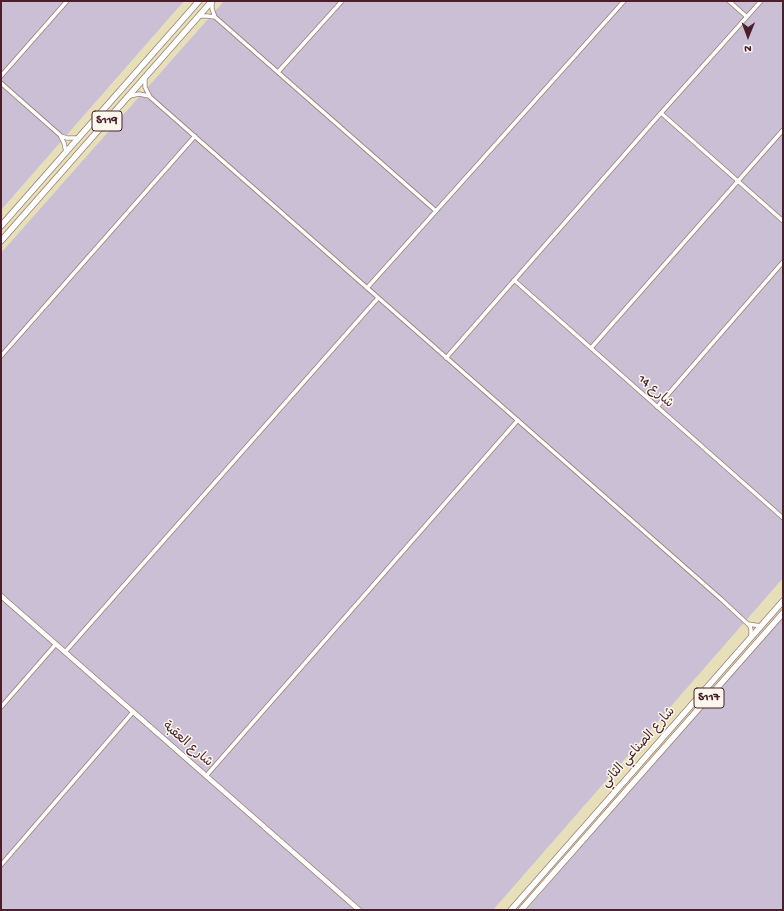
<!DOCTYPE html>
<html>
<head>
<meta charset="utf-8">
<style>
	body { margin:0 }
	#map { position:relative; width:784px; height:911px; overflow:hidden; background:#e6dfba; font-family:"Gochi Hand",sans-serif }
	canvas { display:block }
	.frame { position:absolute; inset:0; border:2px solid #4a1f2b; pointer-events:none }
	.north { position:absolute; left:728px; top:16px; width:40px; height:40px; -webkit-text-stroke:3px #fbf7ec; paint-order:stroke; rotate:181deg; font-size:11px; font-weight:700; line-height:16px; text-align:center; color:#4a1f2b }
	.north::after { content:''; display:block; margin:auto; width:14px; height:18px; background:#4a1f2b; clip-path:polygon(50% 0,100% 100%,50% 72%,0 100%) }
</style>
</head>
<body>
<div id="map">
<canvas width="784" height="911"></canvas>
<div class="frame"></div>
<div class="north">N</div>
</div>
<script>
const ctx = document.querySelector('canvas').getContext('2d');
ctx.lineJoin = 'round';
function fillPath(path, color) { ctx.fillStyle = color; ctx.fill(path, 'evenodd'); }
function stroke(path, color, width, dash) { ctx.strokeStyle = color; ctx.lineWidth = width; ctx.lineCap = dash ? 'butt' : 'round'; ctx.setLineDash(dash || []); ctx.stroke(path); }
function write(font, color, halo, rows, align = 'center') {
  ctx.font = font + ' "Gochi Hand","Playpen Sans Arabic",sans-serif'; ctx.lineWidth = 3; ctx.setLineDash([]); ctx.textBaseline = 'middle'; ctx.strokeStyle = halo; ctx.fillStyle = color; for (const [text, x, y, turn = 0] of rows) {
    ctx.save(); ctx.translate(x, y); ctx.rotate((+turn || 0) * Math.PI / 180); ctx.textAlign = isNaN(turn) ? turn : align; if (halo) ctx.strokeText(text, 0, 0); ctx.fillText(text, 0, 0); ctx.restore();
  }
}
const industrial = new Path2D(`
	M1,1H184L1,210Z
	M224,1H783V578L493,910H1V253Z
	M783,616V910H526Z`);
const minor = new Path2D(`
	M212,1V9L215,17L436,211
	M729,1L747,17
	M199,16H207L215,17
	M278,72L342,1
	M1,76L67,1
	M145,77V87L150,97L721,599L750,626L751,630V637
	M1,83L60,135L64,143L66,152
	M130,96L139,94L149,96
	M661,113L783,221
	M61,136L67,138H78
	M514,280L783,518
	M367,288L624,1
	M591,348L783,130
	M1,356L195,136
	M446,358L661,113L761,1
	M657,407L783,262
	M748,624L761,626
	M65,652L378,298
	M1,707L56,644
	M206,776L518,420
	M1,865L133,712`);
const tertiary = new Path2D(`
	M1,596L359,910`);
const primary = new Path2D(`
	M1,226L199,1
	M1,241L212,1
	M511,910L783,601
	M521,910L783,613`);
const shields = [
	[107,121,30],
	[709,698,30]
];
const shieldNames = [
	["S119",107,121],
	["S117",709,698]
];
const streetNames = [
	["شارع 14",655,392,42],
	["شارع العقبة",187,745,41],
	["شارع الصناعي الثاني",639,748,-48]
];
fillPath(industrial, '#cbbfd5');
stroke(minor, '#987f72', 5);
stroke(tertiary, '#987f72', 6);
stroke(primary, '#987f72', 7);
stroke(minor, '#fff', 3.5);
stroke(tertiary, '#fff', 4.5);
stroke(primary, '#fff', 5.5);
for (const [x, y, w] of shields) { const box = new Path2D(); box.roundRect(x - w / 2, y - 10, w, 20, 3); ctx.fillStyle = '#fbf7ec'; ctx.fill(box); stroke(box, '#4a1f2b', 1); }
write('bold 12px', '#4a1f2b', null, shieldNames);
write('13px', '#4a1f2b', '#fbf7ec', streetNames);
</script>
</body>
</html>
